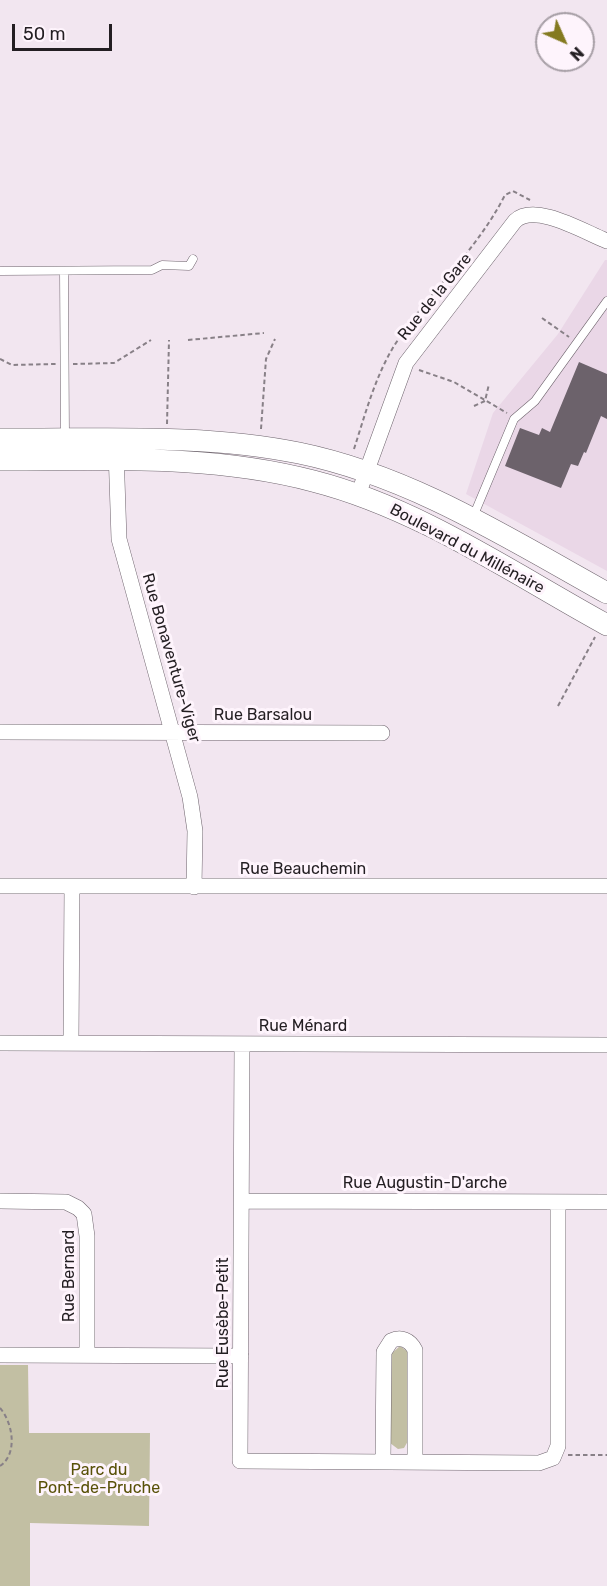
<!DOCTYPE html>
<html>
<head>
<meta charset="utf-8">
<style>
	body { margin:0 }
	#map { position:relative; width:607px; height:1586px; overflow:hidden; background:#f2e6f0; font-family:Rubik,sans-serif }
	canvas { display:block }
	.north { position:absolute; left:535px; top:12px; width:60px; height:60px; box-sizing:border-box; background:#fef4fc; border:2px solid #a69ea5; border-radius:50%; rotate:135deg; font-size:16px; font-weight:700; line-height:24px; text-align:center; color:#231e22 }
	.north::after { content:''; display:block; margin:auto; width:21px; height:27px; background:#847a20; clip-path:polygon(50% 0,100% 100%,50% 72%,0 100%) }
	.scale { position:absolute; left:12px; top:24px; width:100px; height:27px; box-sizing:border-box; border:3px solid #231e22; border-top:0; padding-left:8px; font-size:18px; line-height:21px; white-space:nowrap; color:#231e22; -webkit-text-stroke:4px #fef4fc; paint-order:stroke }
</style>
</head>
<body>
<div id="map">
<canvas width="607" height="1586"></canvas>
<div class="north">N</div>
<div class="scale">50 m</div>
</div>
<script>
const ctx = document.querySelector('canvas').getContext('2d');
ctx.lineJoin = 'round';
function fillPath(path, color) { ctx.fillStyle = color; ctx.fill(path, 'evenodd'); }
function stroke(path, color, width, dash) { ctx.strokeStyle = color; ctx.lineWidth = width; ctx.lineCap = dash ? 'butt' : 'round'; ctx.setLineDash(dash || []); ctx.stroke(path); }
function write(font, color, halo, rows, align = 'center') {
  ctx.font = font + ' Rubik,sans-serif'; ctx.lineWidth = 6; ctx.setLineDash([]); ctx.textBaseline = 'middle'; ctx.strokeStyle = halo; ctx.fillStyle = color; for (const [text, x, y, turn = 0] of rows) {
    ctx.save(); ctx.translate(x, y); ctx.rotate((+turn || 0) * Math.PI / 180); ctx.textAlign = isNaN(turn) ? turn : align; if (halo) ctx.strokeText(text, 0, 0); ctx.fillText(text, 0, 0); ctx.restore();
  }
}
const built = new Path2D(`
	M605,260H607V571L466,494L493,413L558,334Z`);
const green = new Path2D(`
	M400,1346L408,1352V1441L404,1448L398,1449L390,1443L391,1354Z
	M0,1365H28L29,1433H150L149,1526L30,1523V1586H0Z`);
const building = new Path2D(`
	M579,362L607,374V419L601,416L586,453L584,452L578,466L571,464L561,488L505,466L520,428L539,435L542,428L550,432Z`);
const path = new Path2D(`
	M542,318L569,337
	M188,340L264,333
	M0,359L12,365L56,364
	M73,364L114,363L151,340
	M419,370L454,382L507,413
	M474,406L485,401L489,384
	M167,424L169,340
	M261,429L266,359L275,339
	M354,449C365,415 375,377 394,346C428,293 476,252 505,195L513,191L530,200
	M558,706L595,637
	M0,1408C13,1423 18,1454 0,1466
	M568,1455H607`);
const lane = new Path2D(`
	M0,271L152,270L162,265L189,266L193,259
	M64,271L65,438
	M473,517L514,419L535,401L607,301`);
const street = new Path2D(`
	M116,450L119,539L190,797L195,831L194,887
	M358,495L406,363L515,221C535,202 584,232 607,241
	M0,732L382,733
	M0,886H607
	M0,1043L607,1045
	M71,1043L72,886
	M242,1044L240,1461L539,1463L553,1458L558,1446V1202
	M0,1201L66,1202L78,1208L84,1214L87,1236V1355
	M242,1201L607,1202
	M0,1355L241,1356
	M383,1461L384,1352L391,1341C401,1336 410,1340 415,1350V1461`);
const secondary = new Path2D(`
	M0,439C99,440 201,433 299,453C411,476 508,538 607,593
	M0,460C105,460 211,454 313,481C419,508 512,573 607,625`);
const streetNames = [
	["Rue de la Gare",435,297,-51],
	["Boulevard du Millénaire",467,549,28],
	["Rue Bonaventure-Viger",171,658,74],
	["Rue Barsalou",263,715],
	["Rue Beauchemin",303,869],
	["Rue Ménard",303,1026],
	["Rue Augustin-D'arche",425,1183],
	["Rue Bernard",69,1276,-90],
	["Rue Eusèbe-Petit",223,1323,-90]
];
const parkNames = [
	["Parc du",99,1470],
	["Pont-de-Pruche",99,1488]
];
fillPath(built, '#ead7e7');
fillPath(green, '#c2bfa3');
fillPath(building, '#6c626b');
stroke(lane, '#6e646d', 9);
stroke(street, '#6e646d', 16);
stroke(secondary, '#6e646d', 22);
stroke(path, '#888087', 2, [4.5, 3]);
stroke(lane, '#fff', 8);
stroke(street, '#fff', 15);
stroke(secondary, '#fff', 21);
write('16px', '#231e22', '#fef4fc', streetNames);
write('16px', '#585108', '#fef4fc', parkNames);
</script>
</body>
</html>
